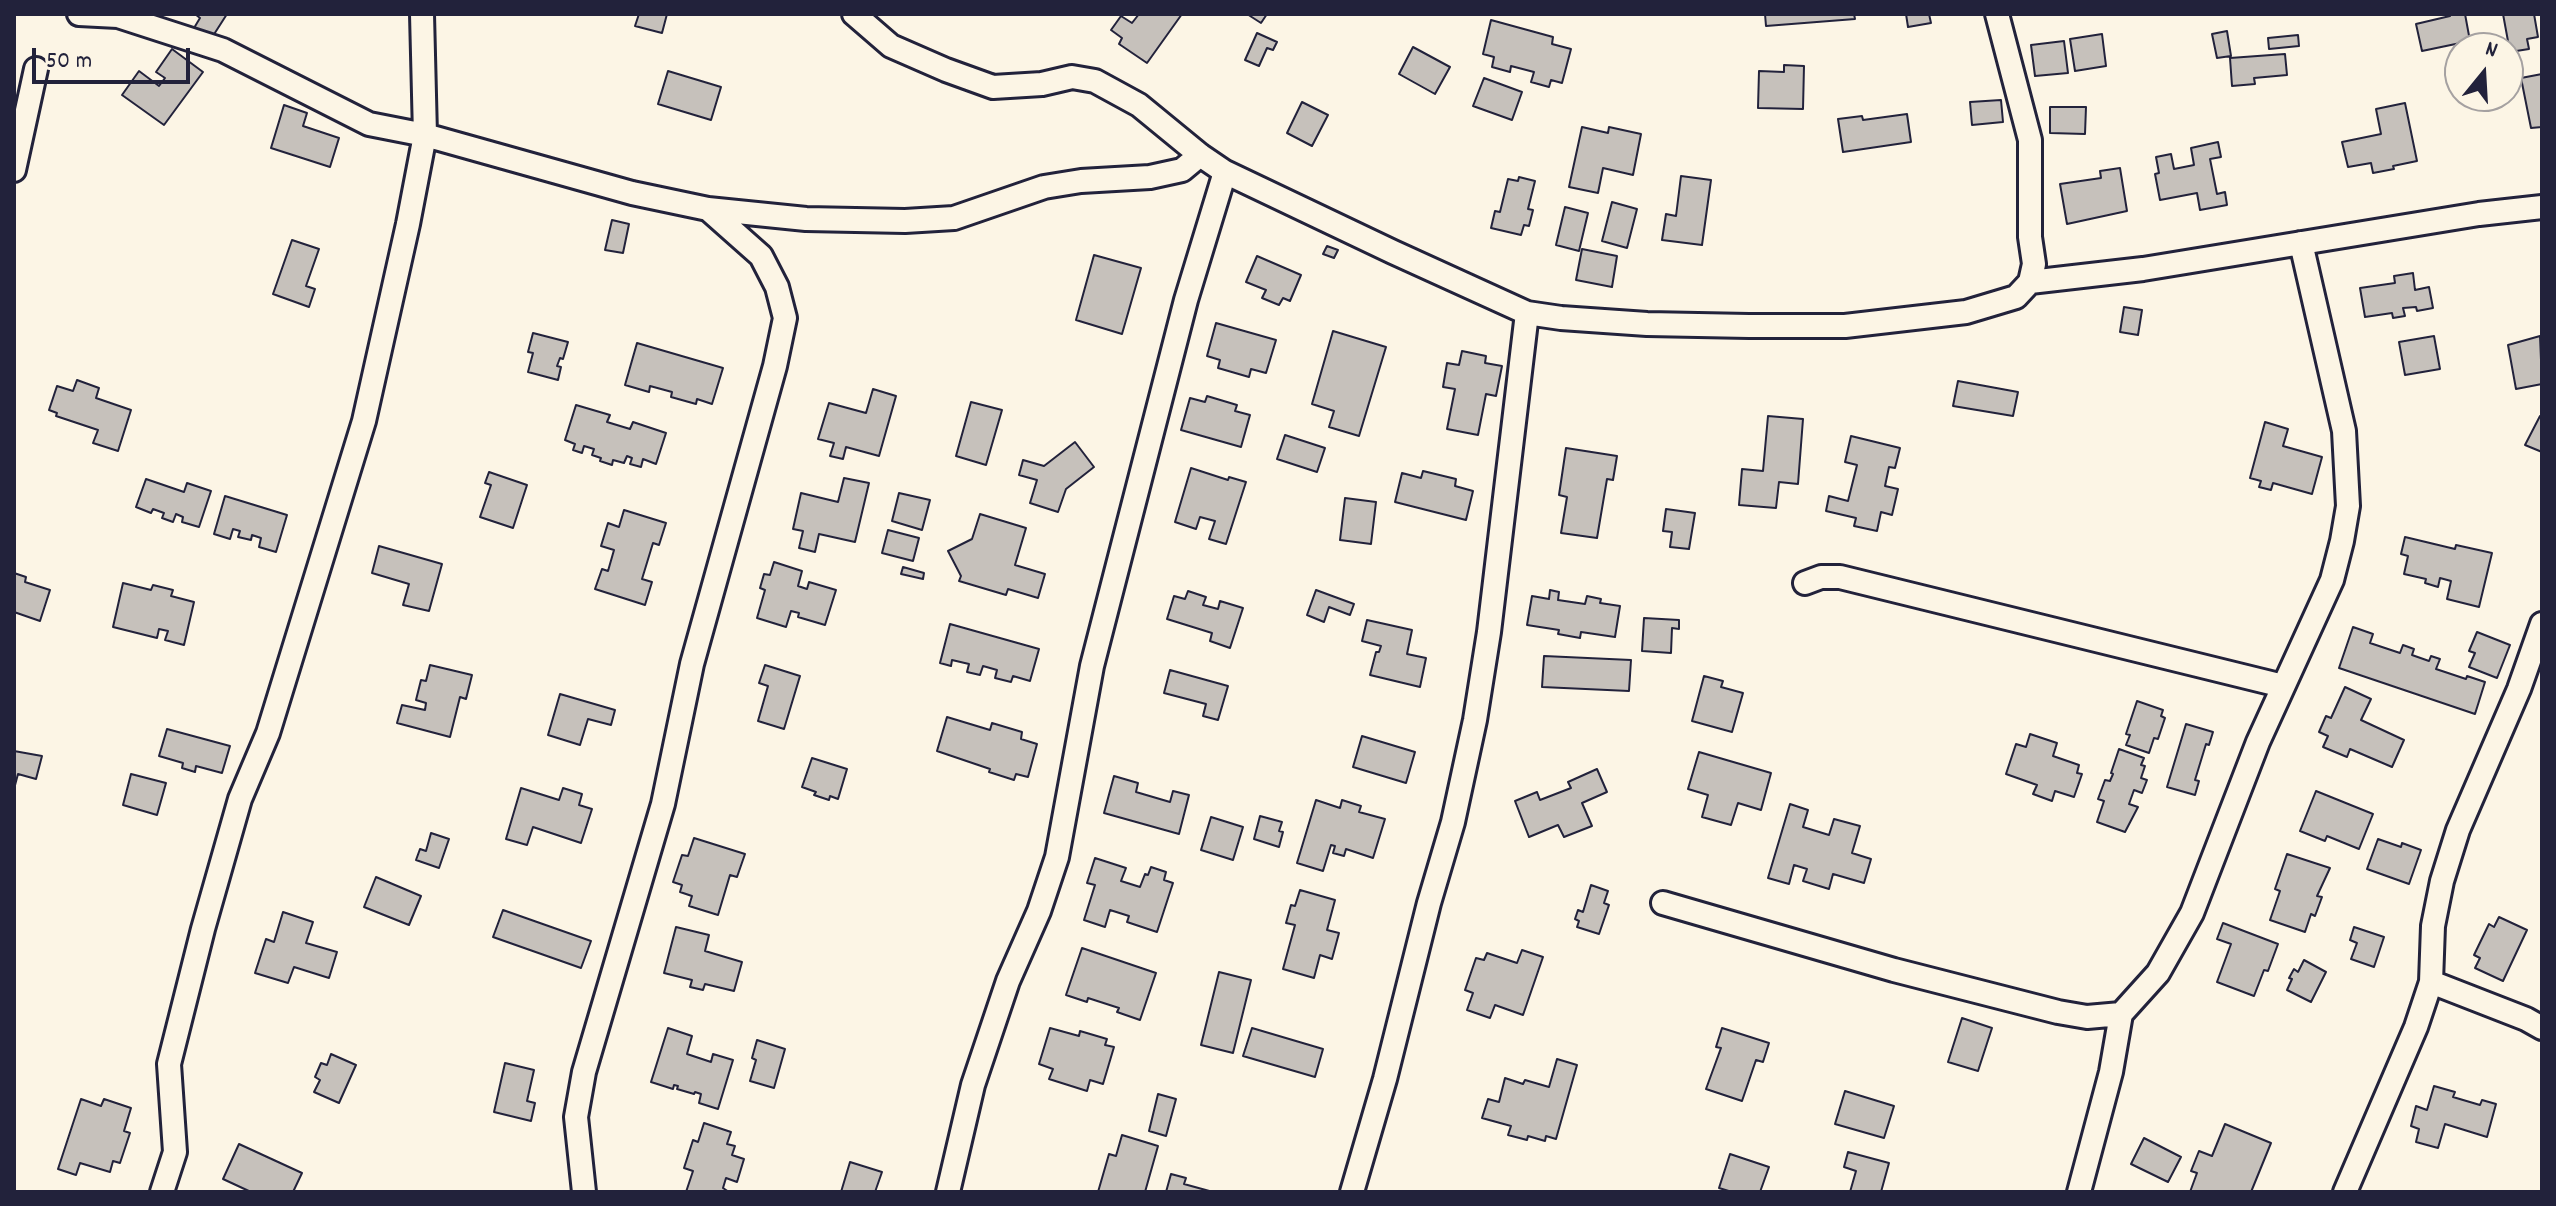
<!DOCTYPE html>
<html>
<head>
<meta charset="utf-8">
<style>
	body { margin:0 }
	#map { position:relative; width:2556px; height:1206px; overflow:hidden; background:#fcf5e5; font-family:Dekko,sans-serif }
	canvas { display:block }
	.frame { position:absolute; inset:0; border:16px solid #22223b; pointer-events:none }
	.north { position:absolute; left:2444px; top:32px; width:80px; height:80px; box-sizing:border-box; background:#fcf5e5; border:2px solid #a5a1a1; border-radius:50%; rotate:18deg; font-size:22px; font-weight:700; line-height:32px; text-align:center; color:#22223b }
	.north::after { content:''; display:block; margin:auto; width:28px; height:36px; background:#22223b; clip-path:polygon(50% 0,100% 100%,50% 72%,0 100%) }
	.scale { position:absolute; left:32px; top:48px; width:158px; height:36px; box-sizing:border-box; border:4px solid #22223b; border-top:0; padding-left:10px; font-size:24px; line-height:28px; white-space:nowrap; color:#22223b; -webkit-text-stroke:6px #fcf5e5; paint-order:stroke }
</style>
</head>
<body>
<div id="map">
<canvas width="2556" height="1206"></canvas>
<div class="frame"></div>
<div class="north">N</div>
<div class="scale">50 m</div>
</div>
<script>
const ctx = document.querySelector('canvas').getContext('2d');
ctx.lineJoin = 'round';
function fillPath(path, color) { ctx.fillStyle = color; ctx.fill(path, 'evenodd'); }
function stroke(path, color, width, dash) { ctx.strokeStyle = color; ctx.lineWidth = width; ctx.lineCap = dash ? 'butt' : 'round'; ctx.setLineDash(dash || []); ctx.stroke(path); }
const building = new Path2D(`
	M195,14H227L211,39L194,28L200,18Z
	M639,14H667L662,33L635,26Z
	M1139,14H1182L1147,63L1119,44L1122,38L1111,30L1121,16L1132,23Z
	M1247,14H1267L1261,23Z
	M1765,14H1854L1855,19L1766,26Z
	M1906,14H1929L1931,23L1908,27Z
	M2450,14H2465L2470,41L2422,51L2416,24L2450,16Z
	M2503,14H2534L2538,37L2527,39L2529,49L2510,52Z
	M1491,20L1553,37L1552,44L1571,49L1562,83L1551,80L1549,87L1531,82L1534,72L1511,66L1510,72L1492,67L1494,57L1483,54Z
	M2227,31L2231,56L2217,58L2212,34Z
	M1257,33L1277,42L1273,50L1267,48L1259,66L1245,60Z
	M2102,34L2106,66L2075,71L2070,39Z
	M2298,35L2299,46L2269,49L2268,38Z
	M2064,41L2068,73L2035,76L2031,45Z
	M1413,47L1450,67L1435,94L1399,74Z
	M172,49L203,72L164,125L122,95L139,71L159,86L165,78L156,72Z
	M2285,54L2287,75L2254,78L2255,84L2232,86L2230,58Z
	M1784,65L1804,66L1803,109L1758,108L1759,71L1784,72Z
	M668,71L721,87L711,120L658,104Z
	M2542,74V127L2531,128L2521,78Z
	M1484,78L1522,92L1512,120L1473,106Z
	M2001,100L2003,122L1972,125L1970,102Z
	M1302,102L1328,115L1312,146L1287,133Z
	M2405,103L2417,161L2393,166L2394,169L2373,173L2371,163L2348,167L2342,142L2381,134L2376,109Z
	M284,105L307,113L303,126L339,138L330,167L271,148Z
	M2050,107H2086L2085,134L2050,133Z
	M1907,114L1911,142L1843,152L1838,119L1862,116L1863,120Z
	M1582,127L1608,133L1609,127L1641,134L1633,175L1603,168L1598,193L1569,187Z
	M2218,142L2221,157L2210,159L2217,194L2225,192L2227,205L2200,210L2197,193L2160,200L2155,174L2159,173L2156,157L2171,154L2174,169L2194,165L2191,148Z
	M2120,168L2127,211L2067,224L2060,184L2101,178L2100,171Z
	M1681,176L1711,180L1702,245L1662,240L1666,214L1676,216Z
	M1519,177L1535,181L1528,209L1533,210L1529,226L1524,225L1521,235L1491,228L1495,211L1500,212L1508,179L1518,181Z
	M1612,202L1637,209L1627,248L1602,241Z
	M1565,207L1588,213L1579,251L1556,245Z
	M612,220L629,224L623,253L605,250Z
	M292,240L319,249L306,286L315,289L309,307L273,294Z
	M1327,246L1338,250L1334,258L1323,254Z
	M1582,249L1617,256L1612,287L1576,280Z
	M1094,255L1141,268L1122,334L1076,320Z
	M1257,256L1301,275L1290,301L1283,298L1279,305L1262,298L1266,290L1246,282Z
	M2413,273L2415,290L2429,287L2433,308L2417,311L2416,307L2403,308L2405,316L2393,318L2392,313L2365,317L2360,288L2395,283L2394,276Z
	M2124,307L2142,310L2138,335L2120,332Z
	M1216,323L1276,340L1266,373L1251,369L1249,377L1218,368L1220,360L1207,356Z
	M1333,331L1386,347L1359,436L1329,427L1334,411L1312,404Z
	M533,333L568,342L563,359L560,358L557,366L561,367L558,380L528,372L533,353L528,352Z
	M2434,336L2440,369L2405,375L2399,342Z
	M2540,336L2542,384L2516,389L2508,345Z
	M637,343L723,368L712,404L697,399L696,404L671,397L672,392L650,386L649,392L625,385Z
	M1462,351L1486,356L1485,363L1502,366L1496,396L1486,394L1478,435L1447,429L1455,389L1443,387L1447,363L1459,365Z
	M77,380L99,388L96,398L131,410L118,451L93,443L98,430L56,416L57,413L49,410L57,386L73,391Z
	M1958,381L2018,392L2013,416L1953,406Z
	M873,389L896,396L879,456L846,447L843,459L830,456L834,443L818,439L829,403L866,413Z
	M1207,396L1237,405L1235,411L1250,415L1241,447L1181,430L1190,398L1205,402Z
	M971,402L1002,410L986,465L956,456Z
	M576,405L610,415L607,422L630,429L633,422L666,433L656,464L643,459L641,467L630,464L632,458L627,456L624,463L613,460L612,465L600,461L601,458L592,455L594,449L584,446L582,453L573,450L575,444L565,440Z
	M1768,416L1803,419L1798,484L1779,482L1776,508L1739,505L1742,469L1763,471Z
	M2540,416L2542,417V452L2525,445Z
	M2265,422L2288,429L2283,446L2322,457L2312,494L2273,483L2271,490L2259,487L2261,481L2250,478Z
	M1285,435L1325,448L1317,472L1277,459Z
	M1851,436L1900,448L1895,468L1889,467L1885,486L1898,489L1892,515L1881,512L1877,531L1854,526L1856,518L1826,511L1829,496L1848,501L1857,465L1845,462Z
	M1075,442L1094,467L1066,489L1058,512L1030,503L1037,480L1019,475L1023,460L1044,466Z
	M1566,448L1617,456L1613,480L1607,479L1597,538L1561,533L1567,497L1559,495Z
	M1191,468L1228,480L1229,477L1246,482L1226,544L1209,539L1215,521L1200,517L1196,529L1175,522Z
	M1423,471L1456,479L1455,486L1473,491L1466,520L1395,502L1402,473L1421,478Z
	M489,472L527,485L513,528L480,517L491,485L485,483Z
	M844,478L869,483L855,542L819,534L815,552L799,548L803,531L793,529L801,493L838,502Z
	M146,479L184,492L187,483L211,491L199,527L182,522L183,517L176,514L173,522L162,518L164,513L153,509L151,513L136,507Z
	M899,493L930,500L922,530L892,521Z
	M225,496L287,515L276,552L259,547L261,538L252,535L251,540L238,537L240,531L233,529L230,539L214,534Z
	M1345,498L1376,502L1371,544L1340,540Z
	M1666,509L1695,513L1689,549L1670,547L1672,532L1663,531Z
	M624,510L666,523L659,545L653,543L642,579L652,582L645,605L595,589L602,569L608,571L614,550L601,546L608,523L619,527Z
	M980,514L1026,528L1015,565L1045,574L1038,598L1008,589L1006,595L959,581L961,576L948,551L972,539Z
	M888,530L919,538L913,561L882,553Z
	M2405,537L2455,549L2456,545L2492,553L2479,607L2447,599L2451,581L2440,578L2438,587L2425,583L2426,579L2404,574L2408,556L2401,554Z
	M379,546L442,564L429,611L403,605L409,584L372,573Z
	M774,562L802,571L798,586L807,589L809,582L836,590L825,625L798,617L799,613L791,611L786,627L757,618L765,590L760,588L764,574L770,575Z
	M903,567L924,573L923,579L901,574Z
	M14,573L26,577L25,582L50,590L40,621L14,612Z
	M123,583L151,590L153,585L173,590L171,596L194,602L184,645L165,640L168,631L159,629L157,638L113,627Z
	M1316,590L1354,604L1350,615L1329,607L1324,622L1307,615Z
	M1550,590L1559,592L1558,600L1585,604L1587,596L1601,599L1600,603L1620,606L1615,637L1581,632L1580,638L1558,634L1559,630L1527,625L1532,596L1549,599Z
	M1188,591L1206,597L1203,605L1218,609L1220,601L1243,608L1230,648L1210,641L1212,633L1167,619L1174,596L1185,599Z
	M1644,618L1679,620V629L1672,628L1671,653L1642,651Z
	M1367,620L1412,630L1407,654L1426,658L1420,687L1370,675L1376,652H1379L1381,646L1362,641Z
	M950,624L1039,649L1030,681L1013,676L1011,682L995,678L997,670L983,666L980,675L967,672L969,664L952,660L951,666L940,663Z
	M2353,627L2373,634L2370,643L2400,653L2403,645L2414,649L2412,655L2429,661L2431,656L2440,659L2436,669L2466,679L2467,676L2485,682L2475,714L2339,668Z
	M2477,632L2510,645L2497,678L2469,667L2475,653L2469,651Z
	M1544,656L1631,660L1629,691L1542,687Z
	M430,665L472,675L466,699L460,697L450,737L397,723L402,705L425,710L426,703L416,700L421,680L426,681Z
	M765,665L800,676L784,729L758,721L768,686L759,683Z
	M1170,670L1228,686L1218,720L1203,716L1206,704L1164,693Z
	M1704,676L1723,681L1721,687L1743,693L1732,732L1692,721Z
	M2345,687L2371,699L2361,720L2404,740L2392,767L2350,749L2347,757L2323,747L2328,736L2319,732L2326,716L2331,718Z
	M560,694L615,710L611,725L588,719L580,745L548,735Z
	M2137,701L2163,710L2161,716L2165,718L2158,739L2154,738L2149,753L2126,745L2130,735L2126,734Z
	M947,717L990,730L992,723L1022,732L1021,739L1037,744L1028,777L1016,774L1014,780L989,772L990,769L937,751Z
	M2186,724L2213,732L2209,745L2206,744L2195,780L2199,781L2195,795L2167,787Z
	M167,729L230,746L222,773L196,766L195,772L182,768L183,763L159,756Z
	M2030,734L2057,743L2053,756L2079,765L2077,773L2082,774L2074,797L2055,791L2052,801L2033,794L2037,785L2006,774L2016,744L2026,747Z
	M1362,736L1415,752L1406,783L1353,767Z
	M2119,749L2144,758L2141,765L2145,766L2141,778L2147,780L2142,793L2134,790L2129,804L2138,807L2125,832L2097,822L2104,801L2098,799L2105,780L2110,781L2113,774L2111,773Z
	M14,751L42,756L36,779L18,774L14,789Z
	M1699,752L1771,773L1761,810L1738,803L1731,825L1702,817L1708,795L1688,789Z
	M812,758L847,769L838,799L830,796L829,800L814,795L816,792L802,787Z
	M1597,769L1607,792L1582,803L1592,826L1564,837L1558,825L1529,837L1515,801L1537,792L1540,800L1571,788L1568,782Z
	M131,774L166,783L157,815L123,805Z
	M1114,776L1138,783L1136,792L1170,802L1173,791L1189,795L1179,834L1104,813Z
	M521,788L559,800L563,788L582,794L579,805L592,809L581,843L533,827L527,845L506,839Z
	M2316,791L2373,814L2359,849L2327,836L2325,841L2300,831Z
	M1316,800L1340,808L1342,800L1361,806L1359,812L1385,819L1373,858L1346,849L1344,856L1333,853L1335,846L1331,845L1323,871L1297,863Z
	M1790,804L1808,810L1803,827L1829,835L1834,819L1860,826L1852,853L1871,859L1864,883L1833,874L1829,889L1803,881L1807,869L1794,865L1789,884L1768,878Z
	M1260,816L1282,822L1279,831L1283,832L1279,847L1254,839Z
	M1211,817L1243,827L1233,860L1201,850Z
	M431,833L449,839L439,868L416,860L420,849L426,851Z
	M694,838L745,854L737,877L730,875L718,915L689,906L692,896L680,892L682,885L673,882L682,855L688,856Z
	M2378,839L2401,847L2402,843L2421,850L2409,884L2367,869Z
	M2287,854L2330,868L2317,896L2322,897L2315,916L2311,914L2305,932L2270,920L2280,891L2275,889Z
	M1095,858L1126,868L1121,881L1140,887L1145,874L1148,875L1151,867L1166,872L1164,880L1173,883L1157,932L1127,922L1129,916L1110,910L1105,927L1084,920L1095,885L1087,883Z
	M376,877L421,896L409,925L364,907Z
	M1591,885L1608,891L1604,903L1609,905L1599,934L1577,927L1579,921L1575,919L1578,910L1583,912Z
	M1300,890L1335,900L1327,930L1339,933L1332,959L1320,955L1314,978L1283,969L1295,925L1286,923L1291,905L1295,906Z
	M503,910L591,941L581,968L493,937Z
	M283,912L313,922L306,943L337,952L329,978L294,967L288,983L255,973L266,939L274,942Z
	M2499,917L2527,930L2503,981L2475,968L2480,958L2474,955L2489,924L2494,927Z
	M2223,923L2278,944L2268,971L2264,970L2254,996L2217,982L2231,944L2217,939Z
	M676,927L709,935L705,951L742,962L734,991L705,984L703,990L690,987L692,980L664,973Z
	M2354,927L2384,937L2374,967L2351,959L2357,943L2350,940Z
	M1082,948L1156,973L1140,1020L1117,1012L1119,1008L1088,998L1087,1002L1066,995Z
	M1522,950L1543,957L1523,1015L1495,1005L1490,1018L1467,1010L1473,993L1465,990L1476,958L1484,960L1487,953L1517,963Z
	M2304,960L2326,972L2311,1002L2287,990L2292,979L2289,978L2294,969L2298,972Z
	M1219,972L1251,980L1233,1053L1201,1045Z
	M1962,1018L1992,1028L1978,1071L1948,1062Z
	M668,1028L692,1036L687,1054L711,1062L713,1054L733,1060L718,1109L699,1103L701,1094L695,1092L694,1094L677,1089L678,1086L674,1085L673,1089L651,1082Z
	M1050,1028L1079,1036L1080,1031L1107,1039L1105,1045L1114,1047L1103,1084L1090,1080L1087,1091L1049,1079L1053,1069L1039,1064Z
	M1252,1028L1323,1049L1315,1077L1243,1056Z
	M1722,1028L1769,1043L1763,1062L1756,1060L1742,1101L1706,1089L1721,1048L1716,1047Z
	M757,1040L785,1049L774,1088L750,1081L756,1060L752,1058Z
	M331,1054L356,1065L339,1103L314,1092L320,1080L315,1077L321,1063L327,1065Z
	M1557,1059L1577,1065L1556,1139L1546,1136L1545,1141L1528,1136L1527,1140L1508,1135L1511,1126L1482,1118L1488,1099L1499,1102L1505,1078L1523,1084L1525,1080L1549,1087Z
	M505,1063L534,1070L527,1101L535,1103L531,1121L494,1112Z
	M2434,1086L2455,1092L2453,1097L2480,1105L2482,1100L2496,1104L2487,1137L2445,1124L2438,1148L2416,1142L2419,1129L2411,1126L2416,1106L2427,1110Z
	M1845,1091L1894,1106L1884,1138L1835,1124Z
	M1158,1094L1176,1099L1166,1136L1149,1131Z
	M81,1099L101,1106L104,1099L131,1108L124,1131L130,1133L120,1163L113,1161L110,1172L80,1163L76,1175L58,1169Z
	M704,1123L731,1132L727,1144L735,1146L732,1155L744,1159L737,1182L726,1178L723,1188L729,1192H686L693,1171L684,1168L693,1140L698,1142Z
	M2225,1124L2271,1143L2251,1192H2190L2197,1173L2191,1171L2199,1151L2212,1156Z
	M1122,1135L1158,1146L1145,1192H1098L1109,1154L1116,1156Z
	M2144,1138L2181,1157L2168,1182L2131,1164Z
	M239,1144L302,1173L293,1192H251L223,1179Z
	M1848,1152L1889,1163L1881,1192H1850L1856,1171L1844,1167Z
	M1730,1154L1769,1167L1760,1192H1732L1719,1188Z
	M850,1162L882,1172L875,1192H841Z
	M1171,1174L1186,1178L1184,1184L1213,1192H1166Z`);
const street = new Path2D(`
	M79,14L118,16L223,50L369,124L425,135L632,193L708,209L806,219L905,221L954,218L1044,187L1081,181L1150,177L1182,170L1200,155
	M854,14L891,46L946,70L993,87L1042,84L1072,77L1095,81L1139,105L1200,155L1225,172L1393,252L1527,313L1561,318L1647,324L1749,326H1845L1966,312L2016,297L2030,282L2034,264L2030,237V140L1997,14
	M14,170L36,69
	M2030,282L2143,269L2479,214L2542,207
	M1805,583L1821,577H1840L2283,686
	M1663,903L1894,970L2058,1012L2087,1017L2121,1014
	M2431,982L2526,1019L2542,1028
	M162,1192L175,1152L169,1064L203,929L240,799L268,733L364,421L408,224L425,135L422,14
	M584,1192L576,1117L584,1072L663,804L692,664L775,366L785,318L777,287L761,256L708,209
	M948,1192L973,1085L1008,981L1039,911L1057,857L1092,666L1186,300L1225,172
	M1352,1192L1385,1079L1429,903L1453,822L1475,720L1489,632L1527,313
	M2079,1192L2111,1072L2121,1014L2158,973L2192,913L2258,742L2332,580L2342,541L2348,506L2344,431L2301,243
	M2345,1192L2416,1027L2431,982L2433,926L2442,881L2458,830L2519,689L2542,624`);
fillPath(building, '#c6c1bb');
stroke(building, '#22223b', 2);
stroke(street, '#22223b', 28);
stroke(street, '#fcf5e5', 22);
</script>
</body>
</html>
